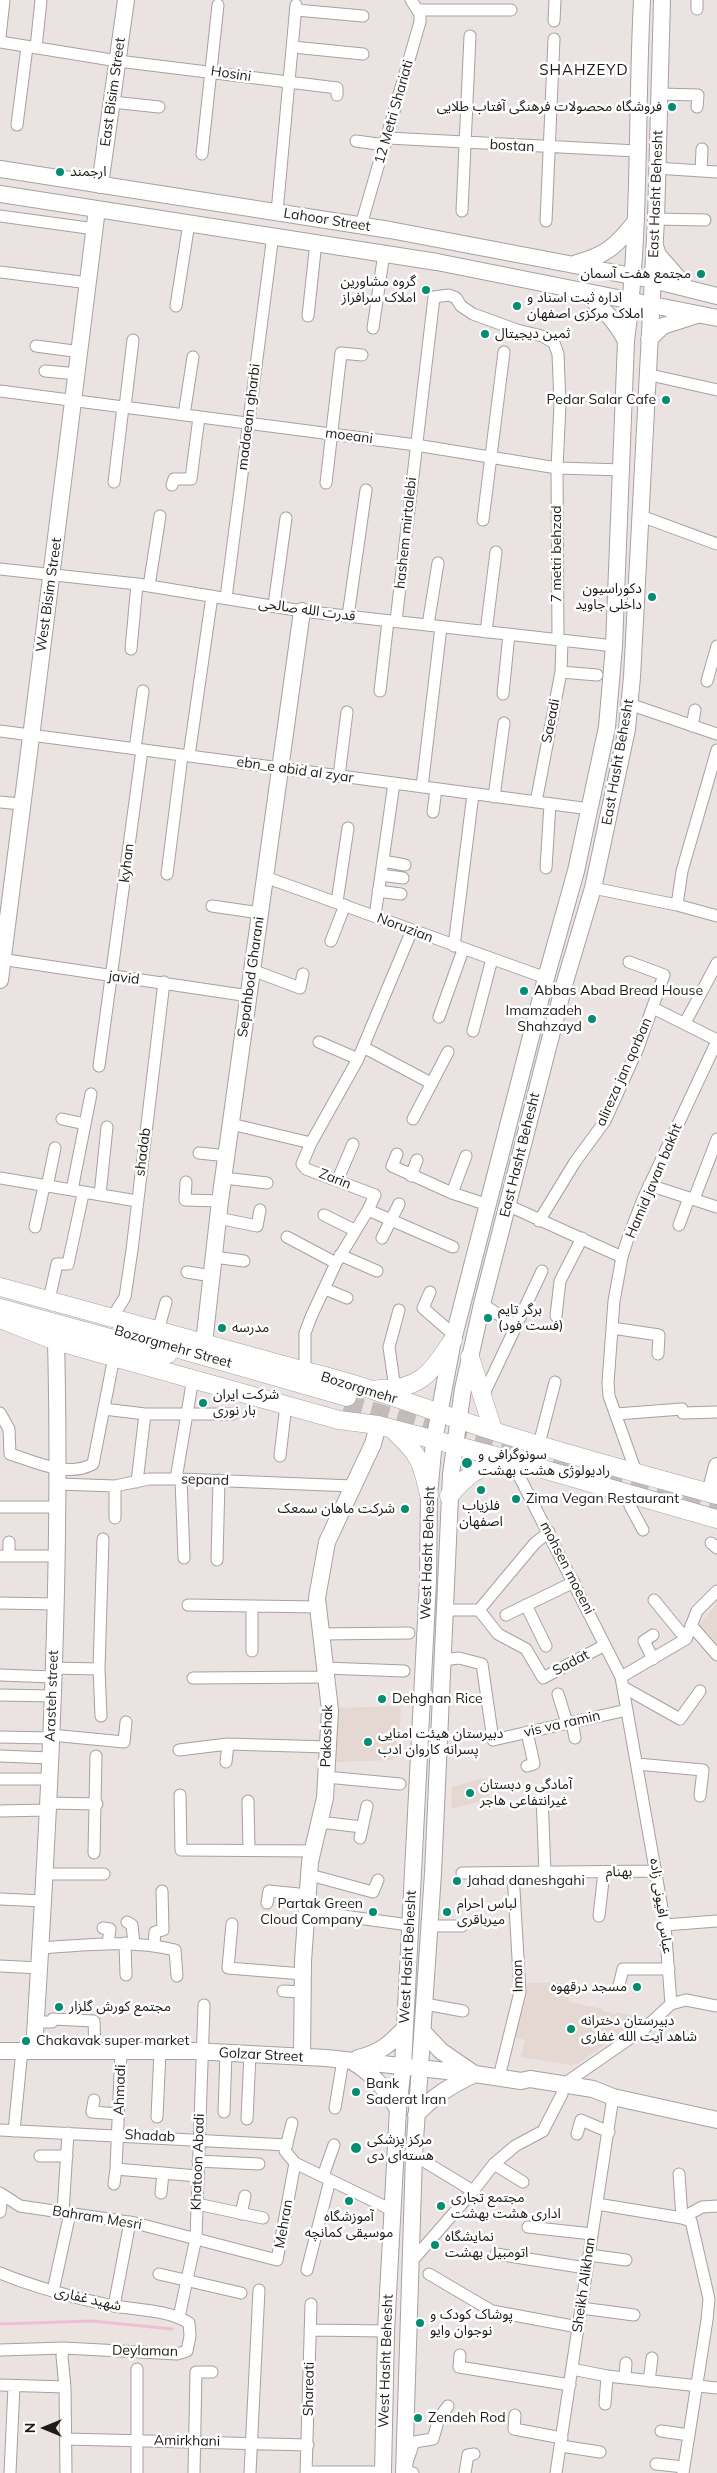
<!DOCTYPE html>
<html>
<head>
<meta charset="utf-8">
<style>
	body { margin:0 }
	#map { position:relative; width:717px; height:2473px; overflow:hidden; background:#eae3e1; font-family:Mulish,sans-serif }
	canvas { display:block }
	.north { position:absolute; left:20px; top:2403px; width:50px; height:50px; -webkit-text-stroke:4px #fff; paint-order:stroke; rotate:270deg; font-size:14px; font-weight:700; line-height:20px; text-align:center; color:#1d1a1a }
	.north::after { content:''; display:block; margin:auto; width:18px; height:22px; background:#1d1a1a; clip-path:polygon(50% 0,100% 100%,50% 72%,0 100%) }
</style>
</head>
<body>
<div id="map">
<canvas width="717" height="2473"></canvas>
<div class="north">N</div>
</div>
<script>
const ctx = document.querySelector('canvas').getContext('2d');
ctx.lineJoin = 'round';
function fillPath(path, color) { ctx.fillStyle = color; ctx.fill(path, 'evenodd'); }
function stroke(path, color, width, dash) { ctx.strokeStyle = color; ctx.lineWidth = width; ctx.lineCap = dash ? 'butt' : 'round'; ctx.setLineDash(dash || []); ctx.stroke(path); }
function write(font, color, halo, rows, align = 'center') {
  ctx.font = font + ' Mulish,"Noto Sans Arabic",sans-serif'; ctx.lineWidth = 5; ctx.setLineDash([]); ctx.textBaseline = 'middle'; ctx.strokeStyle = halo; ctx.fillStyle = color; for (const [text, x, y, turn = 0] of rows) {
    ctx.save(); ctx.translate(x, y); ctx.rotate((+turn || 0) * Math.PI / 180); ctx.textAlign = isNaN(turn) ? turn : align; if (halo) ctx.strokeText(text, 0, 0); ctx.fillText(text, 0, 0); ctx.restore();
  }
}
const built = new Path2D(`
	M717,1603V1647L699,1625Z
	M401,1706L398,1757L391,1760L336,1762L337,1708Z
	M485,1778L490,1799L451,1809L452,1787Z
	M528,1983H572L568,2002L603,2009V2011L615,2014L616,2012L637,2017L638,2020L579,2063L571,2065L521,2057L525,2040L514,2037Z`);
const stream = new Path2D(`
	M0,2324L92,2321L172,2329`);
const primaryTunnel = new Path2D(`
	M345,1403L717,1509`);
const street = new Path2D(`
	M697,9V0
	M296,10L363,16
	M418,10H511
	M554,21L555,0
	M0,37L4,0
	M0,42L118,61L337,88V95
	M293,47L363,54
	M36,48L41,0
	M659,94L698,95L697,107
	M112,102L159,107
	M17,125L27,47
	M388,138L637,151
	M356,141L385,145
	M202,154L218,5
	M656,168L717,172
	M701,171L702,149
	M462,211L470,36
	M277,212L296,5
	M0,216L95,229
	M656,219L705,220
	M546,221L554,39
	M361,225L420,22V14L411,0
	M0,272L89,283
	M176,306L189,223
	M308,316L316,242
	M373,328L384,253
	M36,346L81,352
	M45,371L78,374
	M646,374L717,390
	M0,391L416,445L557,468L623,470
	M125,407L133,340
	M184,415L193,357
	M114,482L123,407
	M326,483L341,353L362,355
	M172,485L174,479H191L199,417
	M641,516L717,544
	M483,520L504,352
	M0,569L137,584L302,611L614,646
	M149,586L160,516
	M226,598L273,235
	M274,605L286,518
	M348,616L366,490
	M396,621L434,297L449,295L456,298L461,306L473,314L517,330L542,336L554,343L558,354L560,404L557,468L558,640
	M428,625L438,563
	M486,632L496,552
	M131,649L137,584
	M561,672L597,675
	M707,681L717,646
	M380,691L388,621
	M503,694L509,634
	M629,704L717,734
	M692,726L695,710
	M0,731L590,809
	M135,749L143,691
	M189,756L212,596
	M339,776L347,712
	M422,787L441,627
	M494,797L504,723
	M0,802L21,804
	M536,802L561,672L562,640
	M433,812L436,789
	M383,861L405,865
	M546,868L550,804
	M167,874L182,756
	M381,875L403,878
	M265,877L546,978
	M593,888L677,905L717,916
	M378,891L401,894
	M337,902L348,828
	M677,905L682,871L717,750
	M212,906L260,913
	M375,916L394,783
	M331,941L345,905
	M454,946L473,794
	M0,959L249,996
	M252,970L300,988L303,974
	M653,1008L717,1040
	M439,1017L463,950
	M685,1023L717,963
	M473,1031L492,959
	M319,1042L358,1059
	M363,1047L431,1083
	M99,1066L142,750
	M62,1119L85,1124
	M413,1119L448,1052
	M231,1124L311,1143
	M199,1153L227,1156
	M397,1154L392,1166L452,1193L488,1205
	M411,1176L417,1160
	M0,1178L137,1201
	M224,1178L267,1183
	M338,1179L353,1144
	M186,1182L185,1200L220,1201
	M649,1185L717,1207
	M47,1187L55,1148
	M72,1190L91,1094
	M452,1193L466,1156
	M100,1195L107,1127
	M694,1199L717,1139
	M507,1205L622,1257
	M368,1210L453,1247
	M324,1215L354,1230
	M218,1218L257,1226L260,1210
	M539,1221L575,1162L605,1121L638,1048L664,975L629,962
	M679,1225L689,1198
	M35,1227L44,1186
	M287,1237L336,1263
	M382,1238L399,1204
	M340,1255L377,1271
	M214,1257L244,1261
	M187,1272L212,1276
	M325,1289L347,1298
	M430,1292L423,1308L454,1335
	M49,1300L57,1264H68L83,1194
	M482,1304L515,1325
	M556,1316L560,1281L582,1238
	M112,1318L125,1297L132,1250L164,982
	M612,1328L659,1335L658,1354
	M158,1331L166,1302
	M305,1371V1333L311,1317L336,1263L368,1210L375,1195L306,1169L302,1164L311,1143L358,1059L412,930
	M395,1389L389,1347L399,1310
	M483,1396L542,1271
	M104,1409L145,1414H233
	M0,1413L9,1429L10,1454C36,1462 67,1478 93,1464L114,1357
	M616,1414L682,1409L683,1413L717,1412
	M539,1444L555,1382
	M280,1456L286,1405
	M511,1460L621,1677L665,1925L671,2004L645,2028L564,2084
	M636,1472L609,1396L608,1383L614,1301L622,1257L628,1238L643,1199L717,1041
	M176,1479L193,1378
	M181,1479L184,1558
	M137,1482L145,1414
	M59,1484L115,1486L149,1479H181L352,1486
	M115,1486V1518
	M629,1495L630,1506L643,1530
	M0,1507H58
	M9,1542V1556
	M711,1543L717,1548
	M0,1556H56
	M217,1560L219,1480
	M654,1600L686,1639
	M0,1603L55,1604
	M188,1605L318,1607
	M526,1605L546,1646
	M252,1606V1651
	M446,1610H479L535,1543L549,1532
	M479,1610L498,1634L526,1649L543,1678L605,1645
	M506,1615L574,1582
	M691,1625L717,1655
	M321,1634L409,1633
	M653,1635L644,1641L653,1659
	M443,1660L459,1658L482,1664L493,1740L627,1710
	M53,1668L99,1669
	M325,1668L404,1671
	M0,1675L53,1677
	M621,1677L686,1639L697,1611L717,1591
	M193,1678L326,1677
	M623,1687L680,1719L700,1691
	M558,1694L567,1723
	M0,1695L52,1696
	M101,1716L99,1669L103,1539
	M572,1722L575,1738
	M527,1732L534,1764L527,1766
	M51,1735L124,1742L126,1722
	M0,1737L51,1738
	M179,1750L228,1744L328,1747
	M0,1756L50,1758
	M226,1762L228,1744
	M637,1764L703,1770L700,1796
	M326,1777L400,1784
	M0,1779H49
	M180,1795L181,1850L313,1851
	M542,1795L545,1873
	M248,1801L249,1850
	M48,1803L97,1804
	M0,1811L48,1810
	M319,1822L362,1827
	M360,1838L367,1806
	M94,1853L96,1756
	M462,1873L656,1871
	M44,1874H104
	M310,1875L373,1892L378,1880
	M0,1899L43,1901
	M267,1903L269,1891L308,1895
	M307,1911L409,1925
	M599,1916L604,1872
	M127,1922L132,1925L134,1944
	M232,1924L228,1968L303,1974
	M665,1925L717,1921
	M430,1926H462
	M103,1928L110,1929L108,1944
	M125,1943L126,1975
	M154,1944L155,1932L163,1930L162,1891
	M40,1948C85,1945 131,1939 175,1950L177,1976
	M0,1966L39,1968
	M619,1985L623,1969H669
	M283,1991L303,1992
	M425,2004L463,2011
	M671,2004L686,2000L717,2006
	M36,2022H52L53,2019L94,2021L95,2049
	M121,2050L116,2169L197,2176
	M499,2077L520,1992L513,1873
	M94,2100L92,2112L119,2114
	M335,2108L343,2060
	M224,2112L226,2053
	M157,2117L160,2051
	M247,2119L250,2054
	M292,2123L285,2151L295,2163L392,2210
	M0,2130L287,2145
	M14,2131L22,2050
	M577,2134L581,2120L609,2132
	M414,2155L473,2191L494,2164L515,2146L543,2131L562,2094
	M40,2156H67
	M198,2161L259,2164
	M494,2164L523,2182
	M679,2174L682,2218L691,2221L709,2299L707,2320L683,2473
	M323,2176L334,2145
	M114,2184L116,2169
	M0,2193L20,2206L135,2223L277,2260L295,2163
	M161,2193L163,2173
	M197,2204L263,2218
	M597,2204L682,2218L702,2207L717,2206
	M0,2212L2,2195
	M63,2212L68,2133
	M241,2214L245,2196
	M528,2227L592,2234
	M496,2254L586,2268
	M589,2255L626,2260
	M412,2261L473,2191
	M307,2270L330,2180
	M0,2273C37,2288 75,2298 114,2306C138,2310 168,2310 189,2323L190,2336L187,2351L177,2354L64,2348L0,2350
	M159,2274L241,2293
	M429,2274L492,2311L578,2327
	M53,2291L70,2213
	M114,2306L130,2222
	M581,2308L634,2315
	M179,2317L196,2238L204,2005
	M310,2330L386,2331
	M64,2348L62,2356L65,2387L66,2473
	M460,2355L459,2367L570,2385
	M572,2369L607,2376L717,2388
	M625,2377L626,2363
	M649,2381L652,2358
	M0,2385L65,2387
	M605,2404L607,2376
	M515,2415L514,2429L562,2438
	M661,2431L689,2435
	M66,2439L308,2445
	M561,2446L600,2452
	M656,2464L684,2467
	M306,2472H383
	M10,2473L14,2386
	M137,2473V2369
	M194,2473L196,2372H212
	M250,2473L259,2290
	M306,2473L311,2304
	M413,2473L404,2471L414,2442L433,2439L439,2418L448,2406
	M465,2473L468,2455L474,2454
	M556,2473L613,2097`);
const secondary = new Path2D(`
	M0,169L390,230L653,280L717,296
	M100,185L126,0
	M0,194L437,262L717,318
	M655,246L658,255L686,287
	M577,263C607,255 617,245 636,221
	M583,292C602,307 615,320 626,341
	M649,339L663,326L697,315
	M0,980C32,723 67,466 97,209
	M204,1343L220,1201L302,611
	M710,1493L717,1466
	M423,2032L441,2051L473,2073
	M34,2050C49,1814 62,1577 56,1341
	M0,2051H193L326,2058L475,2074L521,2081L530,2079L593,2089L613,2097L717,2120
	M302,2057L303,1961L310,1862L325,1798L330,1710L317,1598L327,1542L373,1444L378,1425
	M358,2058C380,2053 390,2044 405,2028
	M353,2062C373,2074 385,2089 398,2109
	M416,2115C433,2096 452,2085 475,2074
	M383,2473L386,2331L398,2109L403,2066L428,1581L429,1495L434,1441L453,1340L546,978L576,871L607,727L614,646L626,341C641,228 636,114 642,0
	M404,2473L414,2155L433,1873L451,1474L463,1389L482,1304L564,985L593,888L627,729L632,677L656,219L662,0`);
const primary = new Path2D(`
	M0,1287L305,1371C357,1383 407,1402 457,1419C542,1448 630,1471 717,1495
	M0,1308L168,1354
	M0,1319L56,1341L339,1420L378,1425L511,1460L717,1519
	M158,1343L347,1397
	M470,1357L493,1430
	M379,1389C421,1390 431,1372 453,1340
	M394,1431C419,1454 422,1462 429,1495
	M449,1496C468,1474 478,1467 506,1459`);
const markers = [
	[672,107,5,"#048c73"],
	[60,172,5,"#048c73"],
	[701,274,5,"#048c73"],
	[426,290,5,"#048c73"],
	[517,306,5,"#048c73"],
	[485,334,5,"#048c73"],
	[666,400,5,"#048c73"],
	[652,597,5,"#048c73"],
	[524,991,5,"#048c73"],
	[592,1019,5,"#048c73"],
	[488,1318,5,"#048c73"],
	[222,1328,5,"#048c73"],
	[203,1403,5,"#048c73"],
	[467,1463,6,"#048c73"],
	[481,1490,5,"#048c73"],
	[516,1499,5,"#048c73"],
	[405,1509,5,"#048c73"],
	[382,1699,5,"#048c73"],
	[368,1742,5,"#048c73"],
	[470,1793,5,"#048c73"],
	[457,1881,5,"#048c73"],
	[373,1912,5,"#048c73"],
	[447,1912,5,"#048c73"],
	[637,1987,5,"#048c73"],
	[59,2007,5,"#048c73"],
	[571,2029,5,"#048c73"],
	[26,2041,5,"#048c73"],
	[356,2092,5,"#048c73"],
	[356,2148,6,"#048c73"],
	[349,2201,5,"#048c73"],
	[441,2206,5,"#048c73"],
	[435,2245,5,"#048c73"],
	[420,2323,5,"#048c73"],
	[418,2418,5,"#048c73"]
];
const streetNames = [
	["Hosini",231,74,8],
	["East Bisim Street",113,92,-82],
	["12 Metri Shariati",394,112,-74],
	["bostan",512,146,3],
	["East Hasht Behesht",656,194,-88],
	["Lahoor Street",327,220,9],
	["madaean gharbi",249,417,-83],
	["moeani",349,436,7],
	["hashem mirtalebi",406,533,-84],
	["7 metri behzad",557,554,-90],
	["West Bisim Street",49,595,-82],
	["قدرت الله صالحی",307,610,8],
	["Saeadi",551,721,-79],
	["East Hasht Behesht",618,762,-80],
	["ebn_e abid al zyar",295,770,8],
	["kyhan",127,863,-83],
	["Noruzian",405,928,21],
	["Sepahbod Gharani",251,977,-82],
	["javid",124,978,7],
	["alireza jan qorban",624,1072,-66],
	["shadab",143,1152,-83],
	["East Hasht Behesht",520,1155,-76],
	["Zarin",335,1179,21],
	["Hamid javan bakht",654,1181,-67],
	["Bozorgmehr Street",173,1347,16],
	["Bozorgmehr",359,1388,17],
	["sepand",205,1480,2],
	["West Hasht Behesht",428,1553,-88],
	["mohsen moeeni",567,1568,63],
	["Sadat",571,1663,-28],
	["Arasteh street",52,1696,-88],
	["vis va ramin",562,1724,-13],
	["Pakoshak",327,1736,-88],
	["بهنام",619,1872,-1],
	["عباس افیونی زاده",661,1906,82],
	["West Hasht Behesht",408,1957,-87],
	["Iman",518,1976,-91],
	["Golzar Street",261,2055,3],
	["Ahmadi",120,2090,-88],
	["Shadab",150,2136,3],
	["Khatoon Abadi",198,2162,-88],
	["Bahram Mesri",97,2218,9],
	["Mehran",284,2224,-80],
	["Sheikh Alikhan",584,2285,-82],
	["شهید غفاری",88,2299,13],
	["Deylaman",145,2351,1],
	["West Hasht Behesht",386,2361,-88],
	["Shareati",309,2389,-89],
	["Amirkhani",187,2441,1]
];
const poiNames = [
	["فروشگاه محصولات فرهنگی آفتاب طلایی",662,107,"right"],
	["ارجمند",70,172],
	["مجتمع هفت آسمان",691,274,"right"],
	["گروه مشاورین",416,282,"right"],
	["املاک سرافراز",416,298,"right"],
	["اداره ثبت اسناد و",527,298],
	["املاک مرکزی اصفهان",527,314],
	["ثمین دیجیتال",495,334],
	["Pedar Salar Cafe",656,400,"right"],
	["دکوراسیون",642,589,"right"],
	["داخلی جاوید",642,605,"right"],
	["Abbas Abad Bread House",534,991],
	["Imamzadeh",582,1011,"right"],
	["Shahzayd",582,1027,"right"],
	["برگر تایم",498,1310],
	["(فست فود)",498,1326],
	["مدرسه",232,1328],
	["شرکت ایران",213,1395],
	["بار نوری",213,1411],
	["سونوگرافی و",478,1455],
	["رادیولوژی هشت بهشت",478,1471],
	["Zima Vegan Restaurant",526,1499],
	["فلزیاب",481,1506,"center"],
	["اصفهان",481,1522,"center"],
	["شرکت ماهان سمعک",395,1509,"right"],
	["Dehghan Rice",392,1699],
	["دبیرستان هیئت امنایی",378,1734],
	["پسرانه کاروان ادب",378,1750],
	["آمادگی و دبستان",480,1785],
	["غیرانتفاعی هاجر",480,1801],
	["Jahad daneshgahi",467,1881],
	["Partak Green",363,1904,"right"],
	["Cloud Company",363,1920,"right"],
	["لباس احرام",457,1904],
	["میرباقری",457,1920],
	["مسجد درقهوه",627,1987,"right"],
	["مجتمع کورش گلزار",69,2007],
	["دبیرستان دخترانه",581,2021],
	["شاهد آیت الله غفاری",581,2037],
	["Chakavak super market",36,2041],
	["Bank",366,2084],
	["Saderat Iran",366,2100],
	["مرکز پزشکی",367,2140],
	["هسته‌ای دی",367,2156],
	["مجتمع تجاری",451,2198],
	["اداری هشت بهشت",451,2214],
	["آموزشگاه",349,2217,"center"],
	["موسیقی کمانچه",349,2233,"center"],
	["نمایشگاه",445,2237],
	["اتومبیل بهشت",445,2253],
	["پوشاک کودک و",430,2315],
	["نوجوان وایو",430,2331],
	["Zendeh Rod",428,2418]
];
const neighbourhoodNames = [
	["SHAHZEYD",584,70]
];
fillPath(built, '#e5d7d1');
stroke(stream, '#eebed6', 3);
stroke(primaryTunnel, '#c1bbb9', 18, [18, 9]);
stroke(street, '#a7a19f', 13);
stroke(secondary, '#a7a19f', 18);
stroke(primary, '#a7a19f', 19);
stroke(street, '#fff', 11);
stroke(secondary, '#fff', 16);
stroke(primary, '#fff', 18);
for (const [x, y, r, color] of markers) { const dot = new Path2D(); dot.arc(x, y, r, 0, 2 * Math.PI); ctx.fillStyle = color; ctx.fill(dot); stroke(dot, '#fff', 2); }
write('14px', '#1d1a1a', '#fff', streetNames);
write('14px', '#1d1a1a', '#fff', poiNames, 'left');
ctx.letterSpacing = '1px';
write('15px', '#1d1a1a', '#fff', neighbourhoodNames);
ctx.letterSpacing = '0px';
</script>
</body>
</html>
